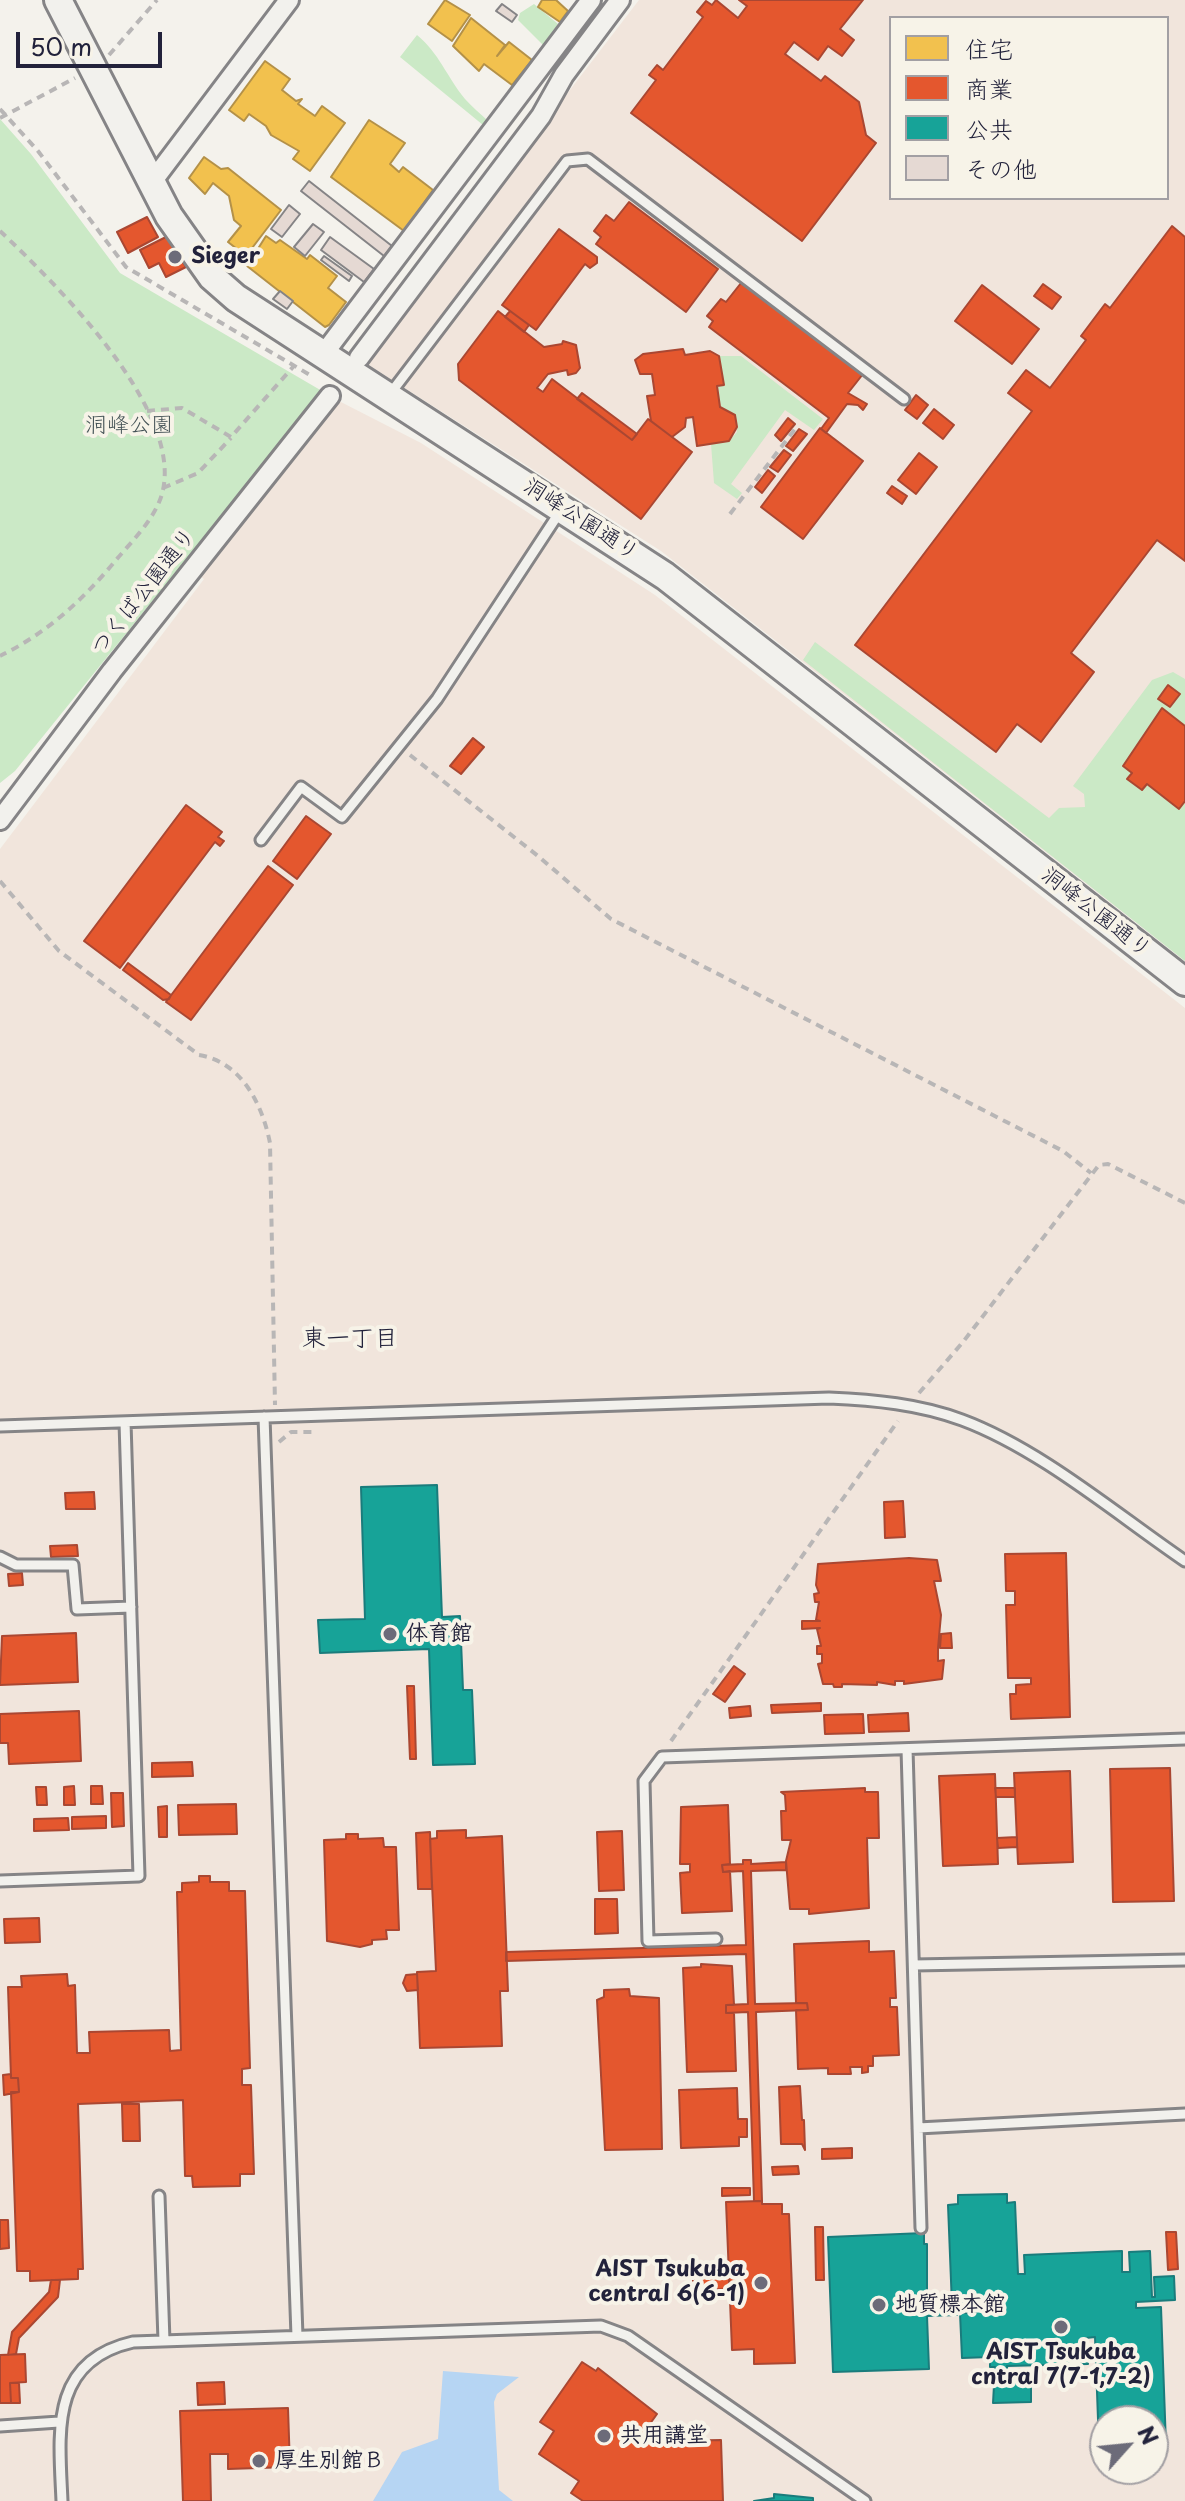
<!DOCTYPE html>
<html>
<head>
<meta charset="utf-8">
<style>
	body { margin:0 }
	#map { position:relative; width:1185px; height:2501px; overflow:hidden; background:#f4f2ec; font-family:"Playpen Sans","Klee One",sans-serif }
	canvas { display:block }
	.legend { position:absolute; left:889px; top:16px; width:280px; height:184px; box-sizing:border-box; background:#f7f3e8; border:2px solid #a29fa3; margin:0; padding:10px 14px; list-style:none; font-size:24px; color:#22223b }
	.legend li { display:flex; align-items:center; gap:16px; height:40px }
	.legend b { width:40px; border:2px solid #a29fa3 }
	.north { position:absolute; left:1089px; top:2405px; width:80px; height:80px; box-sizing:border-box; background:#f7f3e8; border:2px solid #a29fa3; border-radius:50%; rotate:63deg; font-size:22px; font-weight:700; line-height:32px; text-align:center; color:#22223b }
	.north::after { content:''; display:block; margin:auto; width:28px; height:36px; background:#6c6b79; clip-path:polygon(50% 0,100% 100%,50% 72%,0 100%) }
	.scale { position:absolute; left:16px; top:32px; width:146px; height:36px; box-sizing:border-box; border:4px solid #22223b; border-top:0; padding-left:10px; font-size:24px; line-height:28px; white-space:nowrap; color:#22223b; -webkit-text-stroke:6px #f7f3e8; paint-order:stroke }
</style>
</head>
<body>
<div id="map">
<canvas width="1185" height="2501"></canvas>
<ul class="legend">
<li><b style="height:22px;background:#f2c14e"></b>住宅</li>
<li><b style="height:22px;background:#e4572e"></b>商業</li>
<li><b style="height:22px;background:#17a398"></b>公共</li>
<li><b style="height:22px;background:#e5d9d3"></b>その他</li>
</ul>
<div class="north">N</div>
<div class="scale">50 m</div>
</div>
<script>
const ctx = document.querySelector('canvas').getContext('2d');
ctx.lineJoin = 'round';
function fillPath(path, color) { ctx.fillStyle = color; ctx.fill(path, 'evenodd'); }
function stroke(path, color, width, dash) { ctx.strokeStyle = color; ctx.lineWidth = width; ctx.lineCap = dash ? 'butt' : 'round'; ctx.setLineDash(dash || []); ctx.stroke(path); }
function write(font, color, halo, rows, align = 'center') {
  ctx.font = font + ' "Playpen Sans","Klee One",sans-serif'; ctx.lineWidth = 8; ctx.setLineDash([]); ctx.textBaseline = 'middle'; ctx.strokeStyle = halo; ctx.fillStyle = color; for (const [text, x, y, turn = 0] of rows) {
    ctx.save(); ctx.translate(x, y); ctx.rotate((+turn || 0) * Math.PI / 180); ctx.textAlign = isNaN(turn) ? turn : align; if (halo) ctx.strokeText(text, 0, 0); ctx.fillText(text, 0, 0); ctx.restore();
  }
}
const built = new Path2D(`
	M639,0H1185V961L661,551L362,361ZM891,18H1167V198H891Z
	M337,400L421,443L655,595L1185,1008V2501H0V849L204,579L200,576ZM1105,2421H1153V2469H1105Z`);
const green = new Path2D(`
	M534,4L558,24L543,45L518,20L520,13Z
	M417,35C439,53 447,77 465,99C472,107 481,114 488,121L483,125L400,57Z
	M0,119L31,154L120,273L322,391L15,771L0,783Z
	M719,356H741L823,419L814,430L785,410L731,484L742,493L737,499L714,483L711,444L729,441L737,432L735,415L720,407L717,386L724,384Z
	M815,642L1049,818L1059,808L1085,807L1084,794L1073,786L1152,680L1173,672L1185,679V961L803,660Z`);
const water = new Path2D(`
	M443,2371L519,2377L497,2394L494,2402L499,2490L513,2501H373L402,2452L438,2439Z`);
const homes = new Path2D(`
	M445,0L470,15L452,41L428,24Z
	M542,0H556L568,11L560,22L538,7Z
	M471,18L505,45L497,56L509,42L532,60L512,85L484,64L479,71L453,46Z
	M265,61L290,79L282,90L296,101L302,99L298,104L315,116L322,106L345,123L310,171L293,159L299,151L271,135L266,126L249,114L244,121L229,110Z
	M369,120L405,143L390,164L399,172L403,167L433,190L404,231L331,177Z
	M204,157L221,169L228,168L281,210L246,256L228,242L241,226L234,220L229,196L213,183L205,194L189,178Z
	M266,236L276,243L280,240L307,259L310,255L337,276L328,288L346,302L329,325L325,327L247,266Z`);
const shops = new Path2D(`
	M716,0L738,18L747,6L739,0H863L840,29L854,40L842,56L828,46L818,60L794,42L785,54L821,81L825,76L859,102L866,135L876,143L802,241L631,113L656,80L649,75L657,65L663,70L703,17L697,12L706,1L712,5Z
	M629,202L718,269L686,312L596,244L601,237L594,231L606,215L614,221Z
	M147,217L158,237L128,253L117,232Z
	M1172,226L1185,237V561L1157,540L1071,653L1094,672L1041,742L1017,724L996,752L855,645L1032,411L1008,393L1026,370L1050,388L1086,340L1081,336L1105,304L1110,308Z
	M559,229L597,257V263L590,268L585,264L536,330L502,305Z
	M166,237L186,267L166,277L159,263L149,268L140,250Z
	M741,283L863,374L848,393L867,404L863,410L858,405L847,404L826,433L821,429L829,418L709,327L713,321L707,316L721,299L726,302Z
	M1043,284L1061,297L1052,309L1034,296Z
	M982,285L1039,329L1012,364L955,321Z
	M498,311L544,347L562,344L563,341L576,345L580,368L576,373L568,375L567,370L548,374L537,388L543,392L552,379L632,440L648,419L692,452L641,519L459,380L458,364Z
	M510,311L529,325L524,332L505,317Z
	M683,349L685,355L710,351L719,356L724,385L717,386L720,407L735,415L737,427L729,441L697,446L693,417L686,418L685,427L672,437L651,421L647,396L655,395L652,374H640L635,360L643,354Z
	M582,393L637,434L632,440L577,399Z
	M916,395L928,405L917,419L905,410Z
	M934,409L954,425L943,439L923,423Z
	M788,418L795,424L781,441L775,435Z
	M820,428L863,461L803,539L761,507Z
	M799,429L807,434L793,451L786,446Z
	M784,450L791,455L778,472L770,467Z
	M919,453L937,467L916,494L898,480Z
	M768,470L775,476L762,493L755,487Z
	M892,486L907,496L902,504L887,493Z
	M1168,685L1180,694L1170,707L1158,699Z
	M1162,708L1185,726V801L1179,809L1147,784L1142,790L1127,779L1132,773L1123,766Z
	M473,738L484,747L461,774L450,766Z
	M186,805L222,832L218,837L224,841L220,846L215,842L120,968L84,941Z
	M306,816L331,834L297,879L273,861Z
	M268,866L293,885L191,1020L166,1002Z
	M128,963L171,995L169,999L163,1000L123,970Z
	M94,1492L95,1509H66L65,1493Z
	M903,1501L905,1537L885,1538L884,1502Z
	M77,1545L78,1556L51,1557L50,1546Z
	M1066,1553L1070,1717L1011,1719L1010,1694H1016V1685L1031,1684V1678H1008L1006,1605H1015V1591H1006L1005,1554Z
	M909,1558L937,1560L941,1581H934L941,1615L938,1648V1661L944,1660L942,1679L904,1684V1681H895V1685L877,1682V1685L842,1684V1687H834L833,1684H823L818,1664L822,1663V1654H817V1646H821L817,1629L820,1628L802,1629V1621H820L816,1620L819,1602H815L814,1594L819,1593L816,1585L818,1564Z
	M22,1573L23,1585L9,1586L8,1574Z
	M76,1633L78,1682L0,1685L2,1636Z
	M951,1633L952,1648H940L941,1634Z
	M734,1666L745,1674L725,1702L713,1694Z
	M407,1686H414L416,1759H410Z
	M821,1703V1711L772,1713L771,1705Z
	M750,1706L751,1716L730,1718L729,1708Z
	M79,1711L81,1761L9,1764L8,1743H0V1714Z
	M908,1713L909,1731L869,1732L868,1715Z
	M863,1714L864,1733L825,1734L824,1715Z
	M192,1762L193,1776L152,1777V1763Z
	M1170,1768L1174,1901L1113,1902L1110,1769Z
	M1070,1771L1073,1862L1018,1864L1014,1773Z
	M995,1774L998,1864L943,1866L939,1776Z
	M74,1786L75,1805H64V1787Z
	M91,1786H102L103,1804H91Z
	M36,1787H46L47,1805H37Z
	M865,1788V1792H878L879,1838H867L869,1908L809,1914V1909H790L786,1861L791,1840H782L781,1811H786L785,1795L781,1792Z
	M995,1788H1015V1797H996Z
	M111,1793H123L124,1826L112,1827Z
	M236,1804L237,1834L179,1835L178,1805Z
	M728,1805L730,1864L722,1865L723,1872L730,1871L732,1911L682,1913L680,1873L690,1872V1864H680L681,1807Z
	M167,1806V1837H159L158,1807Z
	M106,1816V1828L72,1829V1817Z
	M68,1818L69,1830L34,1831V1819Z
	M466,1830V1838L502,1836L508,1991H500L502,2046L420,2048L417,1972L436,1971L430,1839L437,1838V1831Z
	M622,1831L624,1890L599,1891L597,1832Z
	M430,1832L432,1889H418L416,1833Z
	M346,1834H358V1839L383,1838L384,1847H396L399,1930H386L387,1939L372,1940V1944L360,1947L327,1941L324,1840L346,1839Z
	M1017,1837V1847L998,1848L997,1838Z
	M743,1860H751V1864L786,1862V1870L751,1871L755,2004L807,2003L808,2010L756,2012L762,2201H754L748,2012L726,2013V2005L748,2004L746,1954L506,1961V1952L746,1945L743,1871L723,1872L722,1865L743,1864Z
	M199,1876H210V1882H229V1891H245L250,2068L242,2069V2085H251L254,2174H240V2186L193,2187L192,2176H185L183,2100L78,2104L83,2269H78V2279L30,2281V2271H17L11,2092H19L18,2078H11L8,1987H22L21,1976L67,1974L68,1986L75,1985L77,2053H90L89,2032L169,2030L170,2051L181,2050L177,1892H182V1883L199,1882Z
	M595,1899H617L618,1933L595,1934Z
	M39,1918L40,1942L5,1943L4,1919Z
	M869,1941V1952L894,1951L896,1998H890V2007H897L899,2055L873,2056V2066H868V2072L862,2073V2067H850L851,2074H828V2068L798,2069L796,2010H808L807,2003H796L794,1944Z
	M701,1964L732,1966L734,2005H726V2013H734L736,2071L687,2072L683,1968L701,1967Z
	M417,1974L418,1990L407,1991L403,1983L406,1975Z
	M629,1989L630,1996L659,1998L662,2149L605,2150L597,2000L604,1997V1990Z
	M11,2074V2078H18L19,2092L4,2095L3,2075Z
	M800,2086L802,2120H804L805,2150L802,2144H781L779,2087Z
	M737,2088L738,2119H747V2137H739V2146L681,2148L679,2090Z
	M122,2104H139L140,2141H123Z
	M852,2148V2158L822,2159V2149Z
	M798,2166L799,2174L773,2175L772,2167Z
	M722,2188H750V2195L722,2196Z
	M762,2201V2204H782V2214H789L795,2363L754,2364V2349L732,2350L726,2202Z
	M0,2220H8L9,2248L0,2249Z
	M815,2227H823L824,2280H816Z
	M1166,2232H1176L1178,2269L1168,2270Z
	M729,2277V2289L693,2290V2278Z
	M51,2280H60L58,2297L19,2338L16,2354L8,2355L12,2332L49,2292Z
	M25,2354L26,2382L10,2383L11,2403H0V2355Z
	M582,2362L596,2371L598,2368L657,2414L647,2428L666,2441L721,2440L723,2501H583L571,2493L579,2481L539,2454L554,2431L540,2422Z
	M224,2382L225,2404L198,2405L197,2383Z
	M10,2383H19L20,2403H11Z
	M288,2408L290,2467L228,2469V2454H210L211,2501H183L180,2411Z`);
const public = new Path2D(`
	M437,1485L442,1617L460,1616L463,1690H472L475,1764L433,1765L429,1649L320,1653L318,1620L365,1619L361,1487Z
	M1007,2194V2203L1015,2202L1018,2274H1025L1024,2255L1122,2251V2272H1130L1129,2252L1150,2251L1152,2297H1155L1154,2277L1174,2276L1175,2300L1136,2302V2308L1161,2307L1166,2445H1155V2454L1153,2421H1105V2447H1099L1095,2337L1086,2338L1088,2364L1007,2366L1008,2383L1031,2382V2402L993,2403L995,2367H990V2357L962,2358L960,2313H976V2305L957,2306V2315L927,2316L929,2369L833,2372L828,2237L924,2233V2244H927V2307L952,2306L948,2205L958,2204V2195Z
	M774,2494L813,2498V2501H754L774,2498Z`);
const building = new Path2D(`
	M502,4L517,15L512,22L496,11Z
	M309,181L392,246L384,256L301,191Z
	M289,205L300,214L282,237L271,229Z
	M313,224L324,232L305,256L294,247Z
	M330,237L374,269L364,282L321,250Z
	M324,256L352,276L349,281L321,260Z
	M280,291L293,301L287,309L273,299Z`);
const path = new Path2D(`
	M109,55L157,0
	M0,109L38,151L126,267L310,375
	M0,118L75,78
	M0,231C56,284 181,407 163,490C157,517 133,540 116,560C83,600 47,633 0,656
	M147,411L182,408L231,437L293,367
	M163,488L198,473L231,438
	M730,514L795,429
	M410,755L538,856L611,919L1063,1151L1091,1173
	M0,881L59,951L199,1055C241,1062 262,1103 270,1143L275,1405
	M919,1393L963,1342L1099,1165L1108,1164L1185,1203
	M279,1442L291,1432H312
	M671,1741L898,1421`);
const lane = new Path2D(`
	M390,394L567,161L588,159L904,399
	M261,840L301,787L342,817L437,699L561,510
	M264,1417L297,2336
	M0,1426L829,1398C874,1400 919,1404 962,1420C1040,1449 1116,1514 1185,1561
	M0,1557L16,1565H73L77,1609L131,1607
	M907,1749L921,2228
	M0,1881L139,1876L125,1422
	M716,1939L648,1941L644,1781L662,1757L1185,1739
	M914,1965L1185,1960
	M918,2128L1185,2114
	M159,2196L164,2341
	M0,2426L59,2422
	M62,2501C59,2433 49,2361 133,2342L601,2326L628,2336L865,2501`);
const street = new Path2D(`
	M152,182L289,0
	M322,356L591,0
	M359,358L541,116L564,75L620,0
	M0,820L112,671L330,396`);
const secondary = new Path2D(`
	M58,0L169,216L212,277L236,298L665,576L1185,982`);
const markers = [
	[175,257,8,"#6c6b79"],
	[390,1634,8,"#6c6b79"],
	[761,2283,8,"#6c6b79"],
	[879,2305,8,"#6c6b79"],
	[1061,2327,8,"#6c6b79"],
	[604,2436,8,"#6c6b79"],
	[259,2461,8,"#6c6b79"]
];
const poiNames = [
	["Sieger",191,257],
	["体育館",406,1634],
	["AIST Tsukuba",745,2270,"right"],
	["central 6(6-1)",745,2295,"right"],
	["地質標本館",895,2305],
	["AIST Tsukuba",1061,2353,"center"],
	["cntral 7(7-1,7-2)",1061,2378,"center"],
	["共用講堂",620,2436],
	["厚生別館Ｂ",275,2461]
];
const parkNames = [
	["洞峰公園",129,426]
];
const streetNames = [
	["洞峰公園通り",581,520,33],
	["つくば公園通り",144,592,-52],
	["洞峰公園通り",1096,913,38]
];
const neighbourhoodNames = [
	["東一丁目",350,1339]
];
fillPath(built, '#f1e5dc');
fillPath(green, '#cbe9c6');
fillPath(water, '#b6d5f3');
fillPath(homes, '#f2c14e');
stroke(homes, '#b49148', 2);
fillPath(shops, '#e4572e');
stroke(shops, '#aa4732', 2);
fillPath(public, '#17a398');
stroke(public, '#1a7c7c', 2);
fillPath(building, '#e5d9d3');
stroke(building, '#858486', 2);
stroke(lane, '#858486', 15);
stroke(street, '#858486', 24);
stroke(secondary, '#858486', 32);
stroke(path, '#b8b6b6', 4, [8, 6]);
stroke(lane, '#f2f1ed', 9);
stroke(street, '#f2f1ed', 18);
stroke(secondary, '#f2f1ed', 26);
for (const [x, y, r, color] of markers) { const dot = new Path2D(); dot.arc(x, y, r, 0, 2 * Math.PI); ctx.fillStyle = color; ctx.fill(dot); stroke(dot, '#f7f3e8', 3); }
write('bold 22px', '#22223b', '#f7f3e8', poiNames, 'left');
write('22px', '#445256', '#f7f3e8', parkNames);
write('22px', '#22223b', '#f7f3e8', streetNames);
write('24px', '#22223b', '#f7f3e8', neighbourhoodNames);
</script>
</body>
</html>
